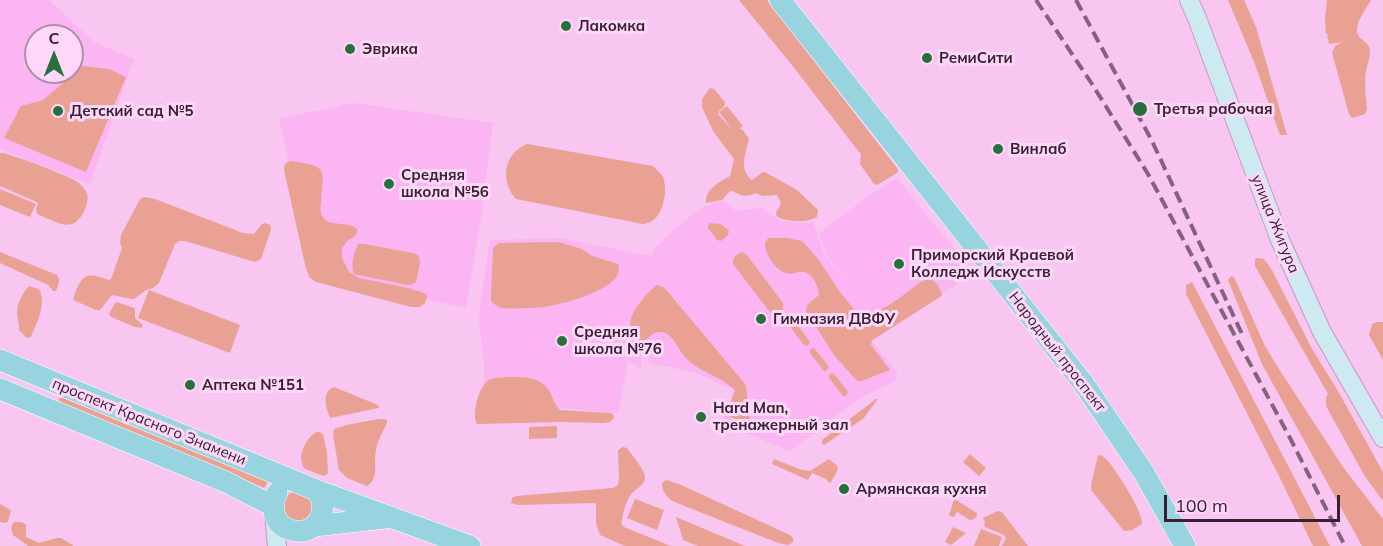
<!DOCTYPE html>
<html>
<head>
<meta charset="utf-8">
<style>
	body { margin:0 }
	#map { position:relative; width:1383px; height:546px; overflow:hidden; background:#f9c6f2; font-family:Mulish,sans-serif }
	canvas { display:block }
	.north { position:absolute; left:24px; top:24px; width:60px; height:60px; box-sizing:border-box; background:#ffd8f9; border:2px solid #af8eab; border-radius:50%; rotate:0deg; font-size:16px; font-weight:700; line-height:24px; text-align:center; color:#382035 }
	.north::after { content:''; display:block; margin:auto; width:21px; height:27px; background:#25703e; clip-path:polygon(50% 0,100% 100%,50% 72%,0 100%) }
	.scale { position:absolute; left:1164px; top:495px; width:176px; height:27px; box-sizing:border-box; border:3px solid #382035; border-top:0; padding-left:8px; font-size:18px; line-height:21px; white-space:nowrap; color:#382035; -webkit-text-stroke:4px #ffd8f9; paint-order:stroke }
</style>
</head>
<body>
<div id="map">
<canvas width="1383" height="546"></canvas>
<div class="north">С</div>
<div class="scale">100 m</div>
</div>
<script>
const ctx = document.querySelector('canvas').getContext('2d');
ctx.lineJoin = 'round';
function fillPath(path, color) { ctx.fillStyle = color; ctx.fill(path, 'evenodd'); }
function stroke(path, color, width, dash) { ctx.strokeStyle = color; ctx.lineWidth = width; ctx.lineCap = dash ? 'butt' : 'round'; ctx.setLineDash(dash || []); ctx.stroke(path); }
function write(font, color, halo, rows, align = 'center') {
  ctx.font = font + ' Mulish,sans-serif'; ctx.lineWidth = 6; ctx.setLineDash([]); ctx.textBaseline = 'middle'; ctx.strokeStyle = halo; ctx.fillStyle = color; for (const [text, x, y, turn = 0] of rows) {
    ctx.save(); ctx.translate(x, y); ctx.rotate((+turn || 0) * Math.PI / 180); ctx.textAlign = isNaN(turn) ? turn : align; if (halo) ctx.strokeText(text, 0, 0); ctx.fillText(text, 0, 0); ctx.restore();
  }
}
const built = new Path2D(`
	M0,0H49L94,42L134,59L90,184L0,149ZM36,36H72V72H36Z
	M354,103L493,123L482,212L466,308L314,275L279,118L331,108L344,104Z
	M897,178L951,245L971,274L872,342L897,372L896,381L859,399L790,451L740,431L742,427L723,419L734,390L697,373L649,363L646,290L641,369L634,364L628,362L618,413L484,402V365L479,320L480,305L490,240L560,238L651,256L654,249L670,233L702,207L724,201L736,211L762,208L780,221L808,223L813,221L825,256L871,313L826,255L819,233L866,198Z`);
const green = new Path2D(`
	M739,0H767L897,168L898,170L897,173L877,185L874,184L860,164L861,154L859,152L795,69Z
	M1228,0H1244L1256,27L1287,135H1280L1254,62Z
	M1327,0H1371C1366,9 1357,20 1357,30C1356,40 1371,41 1370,52C1370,59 1367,65 1366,71C1364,83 1366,97 1367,109L1365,114L1352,118L1349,114L1332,53L1335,46L1342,42L1329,44L1327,35L1329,34H1326L1325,19Z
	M83,66L109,69L126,77L86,172L4,138L21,106L43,100Z
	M710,88L714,89L725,102L724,107L719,111L718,114L734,132L719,112L727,106L743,126L739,129H742L749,139C746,153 738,169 752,180L763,172H765L797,190L818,210L817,217C807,223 788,222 777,217C774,211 780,208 781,203L777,195H775L762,196L756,193C743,198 743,196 732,191H730L722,200L706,203C705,189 719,182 730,176L734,159L713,131L702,107V99Z
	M527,144L653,166C657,170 660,172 663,177C668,189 664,214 652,221C651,222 643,224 643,224L516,199C500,181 503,154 527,144Z
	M0,153H4C23,159 43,166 61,174C68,177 76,180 81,185C83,187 86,191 87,193C90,202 81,222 72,224C62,227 50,219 41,216L37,214L36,209L38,204L37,202L0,186Z
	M290,161C330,166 323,169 321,203C320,208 320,213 323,217C330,228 348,220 357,229V233L354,237L347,241L342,248V258L349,272L359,278L408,288L424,293L427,296L425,303L420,307H411L316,282L310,278L306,269L284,170C284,165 285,163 290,161Z
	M0,189L36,204L30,217L0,205Z
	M144,197L155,199L243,233L254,234L262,224L265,223L270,225L271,230L261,259L255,262L185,241H179L175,244L159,283L153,288L146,290L134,299H131L112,295L100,310H96L73,300C74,295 76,290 78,286C86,270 95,276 109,280L111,279L122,248L120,243L121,235L140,199Z
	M709,223L721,224L729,231L728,235L721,241L717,240L708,228Z
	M768,238H787L802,241L818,259L840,292L857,313C875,316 892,304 906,293C912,289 918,282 926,280C935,277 940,288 942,295L940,297L872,340L871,345L890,370L861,381H857L834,355L806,311L807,305L819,295C819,288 813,273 804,272C800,271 795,274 790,274C777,273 765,255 765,243Z
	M558,242L582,249L592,256L618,264C628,288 561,305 544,307C536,308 510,309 502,308C497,307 494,304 491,301V295L493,248L499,243Z
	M358,244H364L413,253L419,256L420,263L416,282L414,284L408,285L354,274C350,267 354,252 358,244Z
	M0,252L57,275C61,281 58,285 56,291H53L48,285L0,263Z
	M742,252L747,255L783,303V311L776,316L773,315L769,311L733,264C733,257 735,255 742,252Z
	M1258,258L1264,259L1272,270L1312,349L1338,391L1383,472V501L1364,475L1326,406V398L1328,394L1255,266V259Z
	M1231,276L1234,277L1265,346L1277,366L1343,467L1383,519V546H1362L1262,364L1228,280Z
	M1192,282L1330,546H1313L1279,476L1186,294V285Z
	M657,285L663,287L668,292L746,385L750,424L748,425L731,417L727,414L735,390C718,374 699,373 684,356C678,348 672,333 661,332C650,331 643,346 634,351L632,348C631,339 629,328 631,319C633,309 649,290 657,285Z
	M29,286L39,289C47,304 37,322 31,337L27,338L19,330C19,324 18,320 17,314C16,305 23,292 29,286Z
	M149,290L240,325L230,353L138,318Z
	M117,302L134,308L135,310V318L143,325L141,328L135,327L111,317L109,314L115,303Z
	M793,322L796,323L810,342L807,346L804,345L790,327L791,324Z
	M1377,322H1383V360L1369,335L1372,324Z
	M813,348L815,349L829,367L826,371H824L810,353V350Z
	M832,373L834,374L848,392L846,396H843L829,378V375Z
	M509,377C524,377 541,376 550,392C553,398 554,404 560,410L610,413L613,414L614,418L610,422L604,423L560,422L477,424C471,415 479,385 489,380C495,377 503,378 509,377Z
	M334,387L378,405L379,408L330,418C326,408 321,392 334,387Z
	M61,397L66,399L269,480L264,488L61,403L58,398Z
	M876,399H878L863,419L824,445L822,444V440Z
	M379,419H385L387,420V423C383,432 377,441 376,450C373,463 380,478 367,486L347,478L339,470L333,435L334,429L346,425Z
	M557,426V438L529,439V427Z
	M316,432H319L323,434L327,453L328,473L324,476L305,469C296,458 305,439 316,432Z
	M623,447L627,448C631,454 645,470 645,477C646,485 634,489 630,496C625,503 623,515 621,524L624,527L671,546H625L600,535L596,523V505L595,503L518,505L511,503L512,498L516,496L613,488L618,485L619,478L618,450Z
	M970,454L986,468L979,476L963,462Z
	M1098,455C1103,456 1103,456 1107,460C1116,470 1143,511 1142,524L1132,530L1124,531L1091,490V485Z
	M774,459L802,470L810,471L829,459L837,466L838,469L831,482L829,483L826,479L812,473L808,480L772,464Z
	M666,480L679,484L790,535L793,538V542L788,545L778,543L672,501C666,496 662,491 662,483Z
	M294,492L310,496L314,514L301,524L284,516V499L289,494Z
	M635,499L664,510L657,530L627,518Z
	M954,500H956L977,513V516L974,519L970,520L957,512L954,517L950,516L949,515Z
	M0,504L9,509L11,511L8,521L6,523L0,522Z
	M998,511L1002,512L1028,546H1002L1006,538L1004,535L985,527L984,524L985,522L983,518Z
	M676,517L745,546H698L683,540Z
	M14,522H21L26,524V537L39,543L57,538H61L74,546H28L13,535L11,527Z
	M953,527L966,533L951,545L945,542Z
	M981,529L1002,537L999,546H974Z`);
const secondary = new Path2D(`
	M1189,0L1197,18L1280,240L1322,332L1383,438
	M274,514L277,546`);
const primary = new Path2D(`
	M780,0L1083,383L1144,473L1185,546
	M0,360L316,490L470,546
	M0,389L226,482L273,506
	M277,493C259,532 316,546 322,512C324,504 321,496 316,490
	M314,526L385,518`);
const rail = new Path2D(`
	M1036,0L1092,84L1148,174L1290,438L1345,546
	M1076,0L1152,141L1242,334`);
const markers = [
	[566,26,6,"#25703e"],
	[350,49,6,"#25703e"],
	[927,58,6,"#25703e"],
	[1140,109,8,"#25703e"],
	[58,111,6,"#25703e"],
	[998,149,6,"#25703e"],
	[389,184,6,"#25703e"],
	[899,264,6,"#25703e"],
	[761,319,6,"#25703e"],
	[562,341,6,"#25703e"],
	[190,385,6,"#25703e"],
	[701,417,6,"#25703e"],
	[844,489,6,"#25703e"]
];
const poiNames = [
	["Лакомка",578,26],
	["Эврика",362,49],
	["РемиСити",939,58],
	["Третья рабочая",1154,109],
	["Детский сад №5",70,111],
	["Винлаб",1010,149],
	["Средняя",401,175],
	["школа №56",401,192],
	["Приморский Краевой",911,255],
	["Колледж Искусств",911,272],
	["Гимназия ДВФУ",773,319],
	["Средняя",574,332],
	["школа №76",574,349],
	["Аптека №151",202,385],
	["Hard Man,",713,408],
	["тренажерный зал",713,425],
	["Армянская кухня",856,489]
];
const streetNames = [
	["улица Жигура",1275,224,68],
	["Народный проспект",1057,352,52],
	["проспект Красного Знамени",149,422,22]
];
fillPath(built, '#fbb5f2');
fillPath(green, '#e9a193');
stroke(secondary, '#cf92c8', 20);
stroke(primary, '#fff', 22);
stroke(secondary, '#cceaef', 18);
stroke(primary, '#98d4df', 21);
stroke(rail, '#83617f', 4, [12, 6]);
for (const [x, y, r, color] of markers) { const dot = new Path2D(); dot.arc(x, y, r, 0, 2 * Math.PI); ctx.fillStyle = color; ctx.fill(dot); stroke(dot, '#ffd8f9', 2); }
write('bold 15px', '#382035', '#ffd8f9', poiNames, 'left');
write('15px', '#382035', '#ffd8f9', streetNames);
</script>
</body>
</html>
